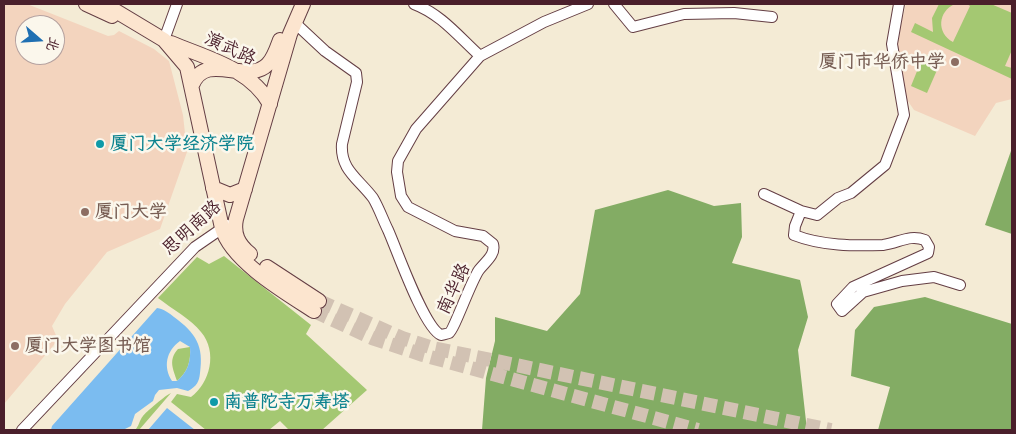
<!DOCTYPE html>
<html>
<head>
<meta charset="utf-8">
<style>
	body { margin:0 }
	#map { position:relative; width:1016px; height:434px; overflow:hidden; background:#f4ebd5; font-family:"Patrick Hand","LXGW WenKai TC",sans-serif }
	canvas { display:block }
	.frame { position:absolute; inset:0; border:5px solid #4a1f2b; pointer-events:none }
	.north { position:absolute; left:15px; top:15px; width:50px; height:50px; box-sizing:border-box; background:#fbf7ec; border:1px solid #b4a19f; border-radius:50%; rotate:109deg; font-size:14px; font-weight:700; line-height:20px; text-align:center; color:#4a1f2b }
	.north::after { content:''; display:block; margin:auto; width:18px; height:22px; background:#1f6fb2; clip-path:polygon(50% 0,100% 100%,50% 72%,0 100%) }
</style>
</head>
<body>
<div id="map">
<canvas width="1016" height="434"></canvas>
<div class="frame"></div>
<div class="north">北</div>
</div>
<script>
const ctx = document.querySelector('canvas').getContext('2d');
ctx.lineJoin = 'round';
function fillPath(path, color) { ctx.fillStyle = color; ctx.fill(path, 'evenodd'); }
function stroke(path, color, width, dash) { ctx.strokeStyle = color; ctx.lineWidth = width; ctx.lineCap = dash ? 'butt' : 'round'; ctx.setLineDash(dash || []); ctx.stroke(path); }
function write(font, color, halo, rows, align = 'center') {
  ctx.font = font + ' "Patrick Hand","LXGW WenKai TC",sans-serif'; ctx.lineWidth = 5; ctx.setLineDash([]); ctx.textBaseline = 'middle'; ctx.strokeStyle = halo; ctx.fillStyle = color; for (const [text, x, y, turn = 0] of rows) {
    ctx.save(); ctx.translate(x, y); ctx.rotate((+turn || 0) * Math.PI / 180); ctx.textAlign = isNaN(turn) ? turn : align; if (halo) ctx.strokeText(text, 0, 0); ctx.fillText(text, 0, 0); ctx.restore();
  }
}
const built = new Path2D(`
	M4,4H27L108,36L114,35L119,31L154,49L169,61L183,115L187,152L160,229L107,252L65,304L52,326L58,340L4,404ZM25,25H55V55H25Z
	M906,4H1012V99L996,103L975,136L914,110L899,88L898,37Z`);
const green = new Path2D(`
	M939,4H955C938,11 936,33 953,42L970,6L967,4H991L1012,13V50L1005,66L1012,68V79L911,32L915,23L933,32L932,18Z
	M924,54L941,61L927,93L911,86Z
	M224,256L311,325L306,334L367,390L322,430H289L280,421L269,430H206L171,402L177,394L191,397C210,383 218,352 201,332C191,319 172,309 158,298L197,257L209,264Z
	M190,347C191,361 188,372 177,381C173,369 168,360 178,349Z
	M171,393L139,430H135C139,426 139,421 143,416C145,413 167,394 171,393Z`);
const forest = new Path2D(`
	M1012,148V234L985,225Z
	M668,190L714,206L741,203L742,237L732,263L800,280L808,317L798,350L807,430H482L486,378L495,341V317L547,331L580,294L595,210Z
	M925,297L1012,324V430H878L890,387L851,376L855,330L874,307Z`);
const water = new Path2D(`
	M157,308C164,309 169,313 174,317C196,333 204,346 200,373C199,382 197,386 188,391L177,388L159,390L155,395L153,401L135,414L131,426L123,430H51L52,426ZM180,341L190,347C191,361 188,372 177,381H172C163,367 166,351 180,341Z
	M167,408L195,430H148Z`);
const secondaryTunnel = new Path2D(`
	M319,301L402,338L433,348L831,430
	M314,311L372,338L423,355L698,430`);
const street = new Path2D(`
	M614,4L633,27L684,14L734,13L772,17
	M899,4L892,44L904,115L885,165L851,193L838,198L817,215L801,211L795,226L794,235C822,246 854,246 883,245C899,243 909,234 925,240L929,247L928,253L853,287L837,304L842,311L863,292L902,281L934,277L960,285
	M295,23L325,51L356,73L357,82L342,144C340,170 359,179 373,198C379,208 383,220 388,230C397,250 424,328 441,335C444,334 447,334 449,333C454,330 471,281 479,270C485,262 496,255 493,244L483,236L455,231L408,207L401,196L397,172L398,161L416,129L480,56C459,37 441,14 414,4
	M164,40L177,4
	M480,56L544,22L588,4
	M764,194L801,211
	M22,430L195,247L227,225`);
const secondary = new Path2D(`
	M86,4L112,16
	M104,4L164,40L187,67L222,228C231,261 286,293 314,311
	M171,43C206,58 250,68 270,104
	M192,85C206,50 247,86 268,64C274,58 277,48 280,40
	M213,188L230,195L245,189
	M250,254C238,244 233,234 236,219L290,34L303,4
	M267,267L319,301`);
const markers = [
	[955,62,5,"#8d6e63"],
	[100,144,5,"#0f9aa8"],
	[85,212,5,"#8d6e63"],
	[15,346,5,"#8d6e63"],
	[214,402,5,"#0f9aa8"]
];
const streetNames = [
	["演武路",230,49,25],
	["思明南路",192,228,-42],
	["南华路",454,289,-65]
];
const educationNames = [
	["厦门市华侨中学",945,62,"right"],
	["厦门大学",95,212],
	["厦门大学图书馆",25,346]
];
const cultureNames = [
	["厦门大学经济学院",110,144],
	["南普陀寺万寿塔",224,402]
];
fillPath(built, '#f3d4be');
fillPath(green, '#a4c872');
fillPath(forest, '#83ac64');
fillPath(water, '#7bbcf0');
stroke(secondaryTunnel, '#d2c2b3', 14, [14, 7]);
stroke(street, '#643e44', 12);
stroke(secondary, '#643e44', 16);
stroke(street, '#fff', 10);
stroke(secondary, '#fce5cf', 14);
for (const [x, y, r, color] of markers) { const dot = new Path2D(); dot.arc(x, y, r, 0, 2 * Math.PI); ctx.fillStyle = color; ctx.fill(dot); stroke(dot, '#fbf7ec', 2); }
write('18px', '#4a1f2b', '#fbf7ec', streetNames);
write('bold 18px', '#785e54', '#fbf7ec', educationNames, 'left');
write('bold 18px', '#0d838f', '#fbf7ec', cultureNames, 'left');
</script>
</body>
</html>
